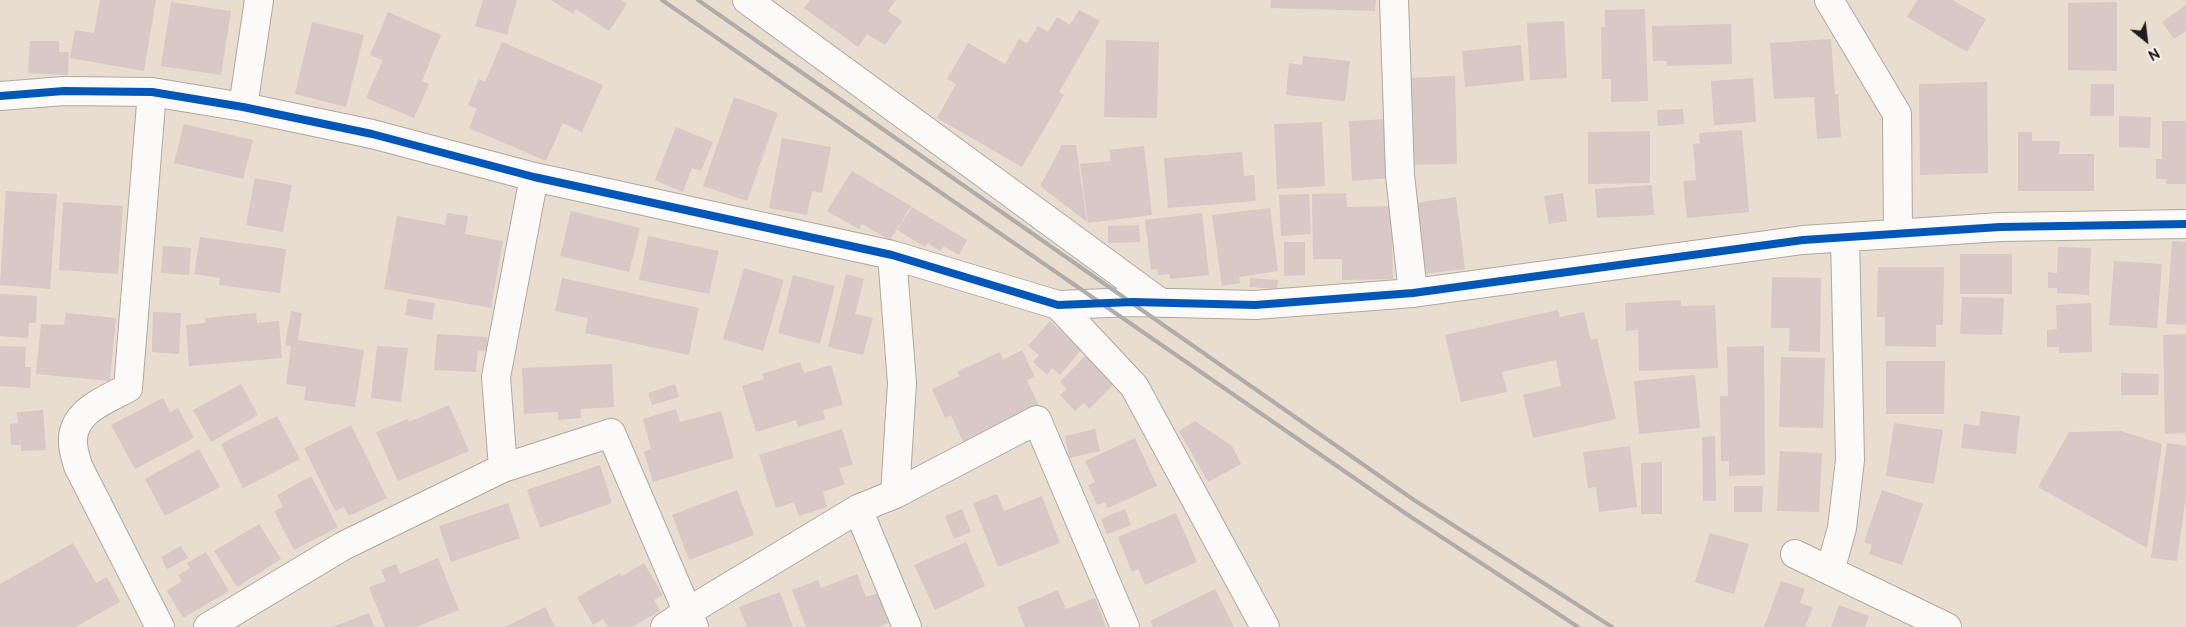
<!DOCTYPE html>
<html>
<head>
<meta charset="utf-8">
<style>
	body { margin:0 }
	#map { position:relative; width:2186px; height:627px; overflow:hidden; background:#e9ddcf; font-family:"Balsamiq Sans",sans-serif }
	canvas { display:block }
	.north { position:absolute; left:2121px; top:15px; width:50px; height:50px; -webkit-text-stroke:4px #f6f6f2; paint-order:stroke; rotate:151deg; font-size:14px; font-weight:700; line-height:20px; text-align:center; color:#1c1c1c }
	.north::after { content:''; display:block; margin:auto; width:18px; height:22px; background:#1c1c1c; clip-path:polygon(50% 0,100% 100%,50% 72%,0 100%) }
</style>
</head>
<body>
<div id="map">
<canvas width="2186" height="627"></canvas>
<div class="north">N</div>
</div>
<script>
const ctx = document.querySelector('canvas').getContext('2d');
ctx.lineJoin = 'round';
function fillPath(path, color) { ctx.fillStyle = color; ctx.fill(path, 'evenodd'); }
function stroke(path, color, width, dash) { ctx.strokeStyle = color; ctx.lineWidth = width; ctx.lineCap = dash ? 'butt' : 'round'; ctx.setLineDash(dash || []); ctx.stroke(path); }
const building = new Path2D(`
	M100,0H156L144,71L70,58L75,30L94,33Z
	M483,0H517L507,35L475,26Z
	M551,0H621L627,4L609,31L576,9L573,14Z
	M810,0H896L888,11L902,21L885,45L867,34L858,47L804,8Z
	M1271,0H1376L1375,11L1270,8Z
	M1917,0H1952L1986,19L1967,52L1907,17Z
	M171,2L231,11L221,75L161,66Z
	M2117,2V71L2068,70V3Z
	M2186,5V31L2174,39L2162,22Z
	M1645,9L1648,101L1611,102V79H1602L1601,27H1605V10Z
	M1079,10L1100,21L1059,92L1064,95L1022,167L937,118L956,84L947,79L968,43L1005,64L1019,39L1027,43L1038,26L1048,32L1057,17L1070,25Z
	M388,12L441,35L422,81L429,84L414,118L366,98L383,60L370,55Z
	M1564,21L1567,78L1530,80L1527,23Z
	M312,22L364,35L346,107L295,94Z
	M1731,24L1732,64L1666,66L1667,61H1653L1652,26Z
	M1831,39L1835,94H1838L1841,137L1817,139L1814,97L1774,99L1770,43Z
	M1106,40L1159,42L1157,118L1104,117Z
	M30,41H59V52H69L68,75L28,73Z
	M502,42L603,85L582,132L563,123L546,161L469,128L477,109L468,105L479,79L485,82Z
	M1521,45L1524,81L1465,87L1462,51Z
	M1303,56L1350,61L1345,101L1286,95L1289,63L1302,65Z
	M1455,76L1457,164L1409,165L1408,78Z
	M1753,78L1756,122L1714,125L1711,81Z
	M1987,82L1988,173L1920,175L1919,84Z
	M2091,84H2114V116H2090Z
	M734,97L778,113L747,201L703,186Z
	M1683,109L1684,124L1658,126L1657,110Z
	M2119,116L2151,117L2150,148L2119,147Z
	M1387,119L1390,178L1352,181L1349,121Z
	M2162,121H2186V184H2166L2167,179H2156V159H2162Z
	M1322,122L1325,186L1277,189L1274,124Z
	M184,124L253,140L243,179L174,163Z
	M676,127L713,142L701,171L692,168L683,192L655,180Z
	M1742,130L1749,212L1687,218L1683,181L1696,180L1693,144L1700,143L1699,133Z
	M1650,131V183L1588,184V132Z
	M2018,132H2032V141H2060L2059,154H2094V191H2018Z
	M782,138L831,147L822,193L812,191L807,215L769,208Z
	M1062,145H1076L1087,222L1040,186Z
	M1144,146L1152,215L1088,223L1080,164L1111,161L1109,150Z
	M1242,152L1244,176L1254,175L1256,201L1168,208L1164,158Z
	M852,171L911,206L890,240L862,224L859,229L827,211Z
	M255,178L292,185L283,232L246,225Z
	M1652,185L1654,215L1597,218L1595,189Z
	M6,191L57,194L50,289L0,285Z
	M1346,193L1347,207L1391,206L1393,279L1342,280V259H1313L1312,194Z
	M1563,193L1567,221L1549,224L1544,196Z
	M1309,194L1311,234L1281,236L1279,195Z
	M1456,197L1465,269L1424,274L1415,203Z
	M63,202L123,206L118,274L59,270Z
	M912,207L967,240L959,255L944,246L940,251L928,243L925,247L897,230Z
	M1270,208L1278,271L1239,277L1240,283L1222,286L1212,215Z
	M571,211L640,228L629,272L560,256Z
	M447,213L468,216L465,234L503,241L491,308L384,289L397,216L445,225Z
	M1202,213L1209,275L1170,279V274L1158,275L1157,269L1151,270L1145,220Z
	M1139,225L1140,242L1108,243V226Z
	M648,236L719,251L709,294L639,280Z
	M200,237L286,249L280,293L219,285L220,278L194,274Z
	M2172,241L2186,242V325L2166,324Z
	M1284,242H1305V275L1284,276Z
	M163,246L191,248L189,275L161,273Z
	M2058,247L2091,248L2089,295L2057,293V288H2048V272L2057,273Z
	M1960,254H2012V294H1960Z
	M2114,261L2162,264L2157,328L2109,325Z
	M1878,267H1944L1943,325H1936V347L1885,346V317H1877Z
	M744,268L784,280L763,351L723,339Z
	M846,274L864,279L855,314L873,318L863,355L828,347Z
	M793,275L835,286L820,344L778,333Z
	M1772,277L1821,278L1820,352L1789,351L1790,328H1771Z
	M562,278L699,308L689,355L585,333L588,318L555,311Z
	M1250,278L1278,280L1277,289L1250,287Z
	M0,294L37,296L36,323H29L28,338L0,336Z
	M1962,297L2004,298L2002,335L1960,334Z
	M408,299L435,303L432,320L405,315Z
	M1681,300V306L1715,305L1718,368L1639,371L1638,330L1626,331L1625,303Z
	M2091,303L2092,352L2059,353V347H2047V330L2057,329L2056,305Z
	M1558,310L1560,317L1584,312L1591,340L1597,338L1616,419L1533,438L1523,395L1561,386L1556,360L1502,372L1507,392L1461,402L1445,335Z
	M291,311L302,313L298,340L364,350L355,407L304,400L306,387L286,384L291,346L285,345Z
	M153,312L181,313L179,354L152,352Z
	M66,313L116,318L110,381L36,374L41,324L64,325Z
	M256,313L257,323L279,321L282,358L189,366L186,325L206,323L205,318Z
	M1050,321L1081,350L1060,375L1052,368L1047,375L1033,362L1039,355L1028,346Z
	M437,334L487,337V351L478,350L476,372L434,370Z
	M2186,334V433L2165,434L2163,335Z
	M0,346L26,347L25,367H31L30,388L0,386Z
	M377,346L408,348L401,402L371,398Z
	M1764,346L1765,475L1729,476V461H1721L1720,396H1728L1727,347Z
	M1022,350L1035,377L1027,380L1039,406L963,442L951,415L945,418L932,389L960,376L957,372L1000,352L1003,360Z
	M1086,355L1115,383L1089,409L1084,403L1075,411L1060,395L1067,389L1060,382Z
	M1781,357L1825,358L1823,428L1779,427Z
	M1886,361H1945L1944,414H1886Z
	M800,362L804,373L831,365L843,405L823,410L825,419L798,427L796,420L756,432L742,386L764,379L762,374Z
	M612,364L614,407L581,409V418L558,420V412L524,414L522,368Z
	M2121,373L2159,374L2158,395H2121Z
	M1695,375L1700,428L1639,434L1634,381Z
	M241,384L258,415L211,442L193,410Z
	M675,384L679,397L652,405L648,393Z
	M163,398L170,412L178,408L194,438L135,469L111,425Z
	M449,405L469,451L398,481L376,432L408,419L409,422Z
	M676,409L680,422L721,411L734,458L653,482L644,452L651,449L643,419Z
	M43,410L46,450L21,451V445H11L10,424L18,423L17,412Z
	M1981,411L2020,416L2016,454L1961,448L1964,424L1979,426Z
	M277,416L300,459L243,488L221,444Z
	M1195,421L1232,446L1241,464L1208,482L1179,431Z
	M1894,423L1943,430L1934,484L1886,476Z
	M351,425L387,498L349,516L344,507L335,511L304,448Z
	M842,429L853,465L839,468L845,484L823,492L827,507L799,516L794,502L776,508L759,455Z
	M1095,429L1100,451L1069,458L1065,436Z
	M2121,431L2162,444L2147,548L2038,487L2069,432Z
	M1715,436L1716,501H1703L1702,437Z
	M1135,438L1157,486L1108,508L1105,502L1097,505L1088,485L1095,482L1085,461Z
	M2167,443L2186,446V495L2177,561L2151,558Z
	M1630,446L1637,507L1599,512L1596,487L1588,488L1583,452Z
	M199,449L220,487L165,516L145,479Z
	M1780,451L1822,453L1819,512L1777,511Z
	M1662,462V514H1641V463Z
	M600,465L612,503L540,528L527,490Z
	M311,476L338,527L294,550L274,511L283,507L277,495Z
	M1734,486H1763L1762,512H1734Z
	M737,490L754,535L689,560L672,515Z
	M1882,490L1923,504L1902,565L1869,554L1872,545L1864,542Z
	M997,494L1004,511L1042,496L1060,543L998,567L973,503Z
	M508,503L520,538L451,562L439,526Z
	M962,509L971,532L954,539L945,516Z
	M1125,509L1131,525L1107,534L1101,519Z
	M1176,513L1197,562L1145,585L1138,569L1132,572L1118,537Z
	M259,524L281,559L237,587L214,551Z
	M1710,533L1749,544L1734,594L1695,582Z
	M966,542L985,586L935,610L914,565Z
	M73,543L96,583L107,577L120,602L75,627H0V584Z
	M181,546L188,558L167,569L161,557Z
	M206,552L229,591L183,618L167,591L182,581L178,575L190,568L187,563Z
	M438,558L459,610L416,627H385L369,587L386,581L381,570L396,564L400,574Z
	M644,563L663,595L654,600L660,611L632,627H608L603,619L593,625L577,597L620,573L622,576Z
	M857,574L866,597L878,593L889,623L877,627H806L792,590L818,580L821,588Z
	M1781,581L1805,589L1800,603L1813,607L1805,627H1764Z
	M1215,589L1234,627H1153L1150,621Z
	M1058,590L1066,609L1095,598L1106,627H1025L1017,607Z
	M780,592L793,627H747L739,607Z
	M1839,605L1869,616L1865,627H1831Z
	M545,607L555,627H505Z
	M369,613L374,627H332Z`);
const minor = new Path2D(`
	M747,0L1161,303
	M1394,0L1400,175L1413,293
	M1829,0L1897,114L1898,234
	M152,92L128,388C105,400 71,412 73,443C73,450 76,459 78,466L160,627
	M0,96L64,91L152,92L243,107L372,134L534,177L892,255L1058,305L1133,302L1255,305L1413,293L1803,240L2000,227L2186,224
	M243,107L259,0
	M1058,305L1134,386L1265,627
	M503,468L496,377L534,177
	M895,494L1037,420L1125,627
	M858,509L907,627
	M1795,554L1947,627
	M1830,571L1842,528L1850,460L1845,238
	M208,627L343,546L503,468L611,433L694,627
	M665,627L689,611L858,509L895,494L902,383L892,255`);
const rail = new Path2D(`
	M662,0L1405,513L1578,627
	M698,0L1414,500L1612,627`);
const cycleway = new Path2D(`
	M0,96L64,91L152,92L243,107L372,134L534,177L892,255L1058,305L1133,302L1255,305L1413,293L1803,240L2000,227L2186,224`);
fillPath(building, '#d8c8c6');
stroke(minor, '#afa89f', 30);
stroke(minor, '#fcfaf8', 28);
stroke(rail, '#aeadaa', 4);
stroke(cycleway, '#0057b8', 8);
</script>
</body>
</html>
